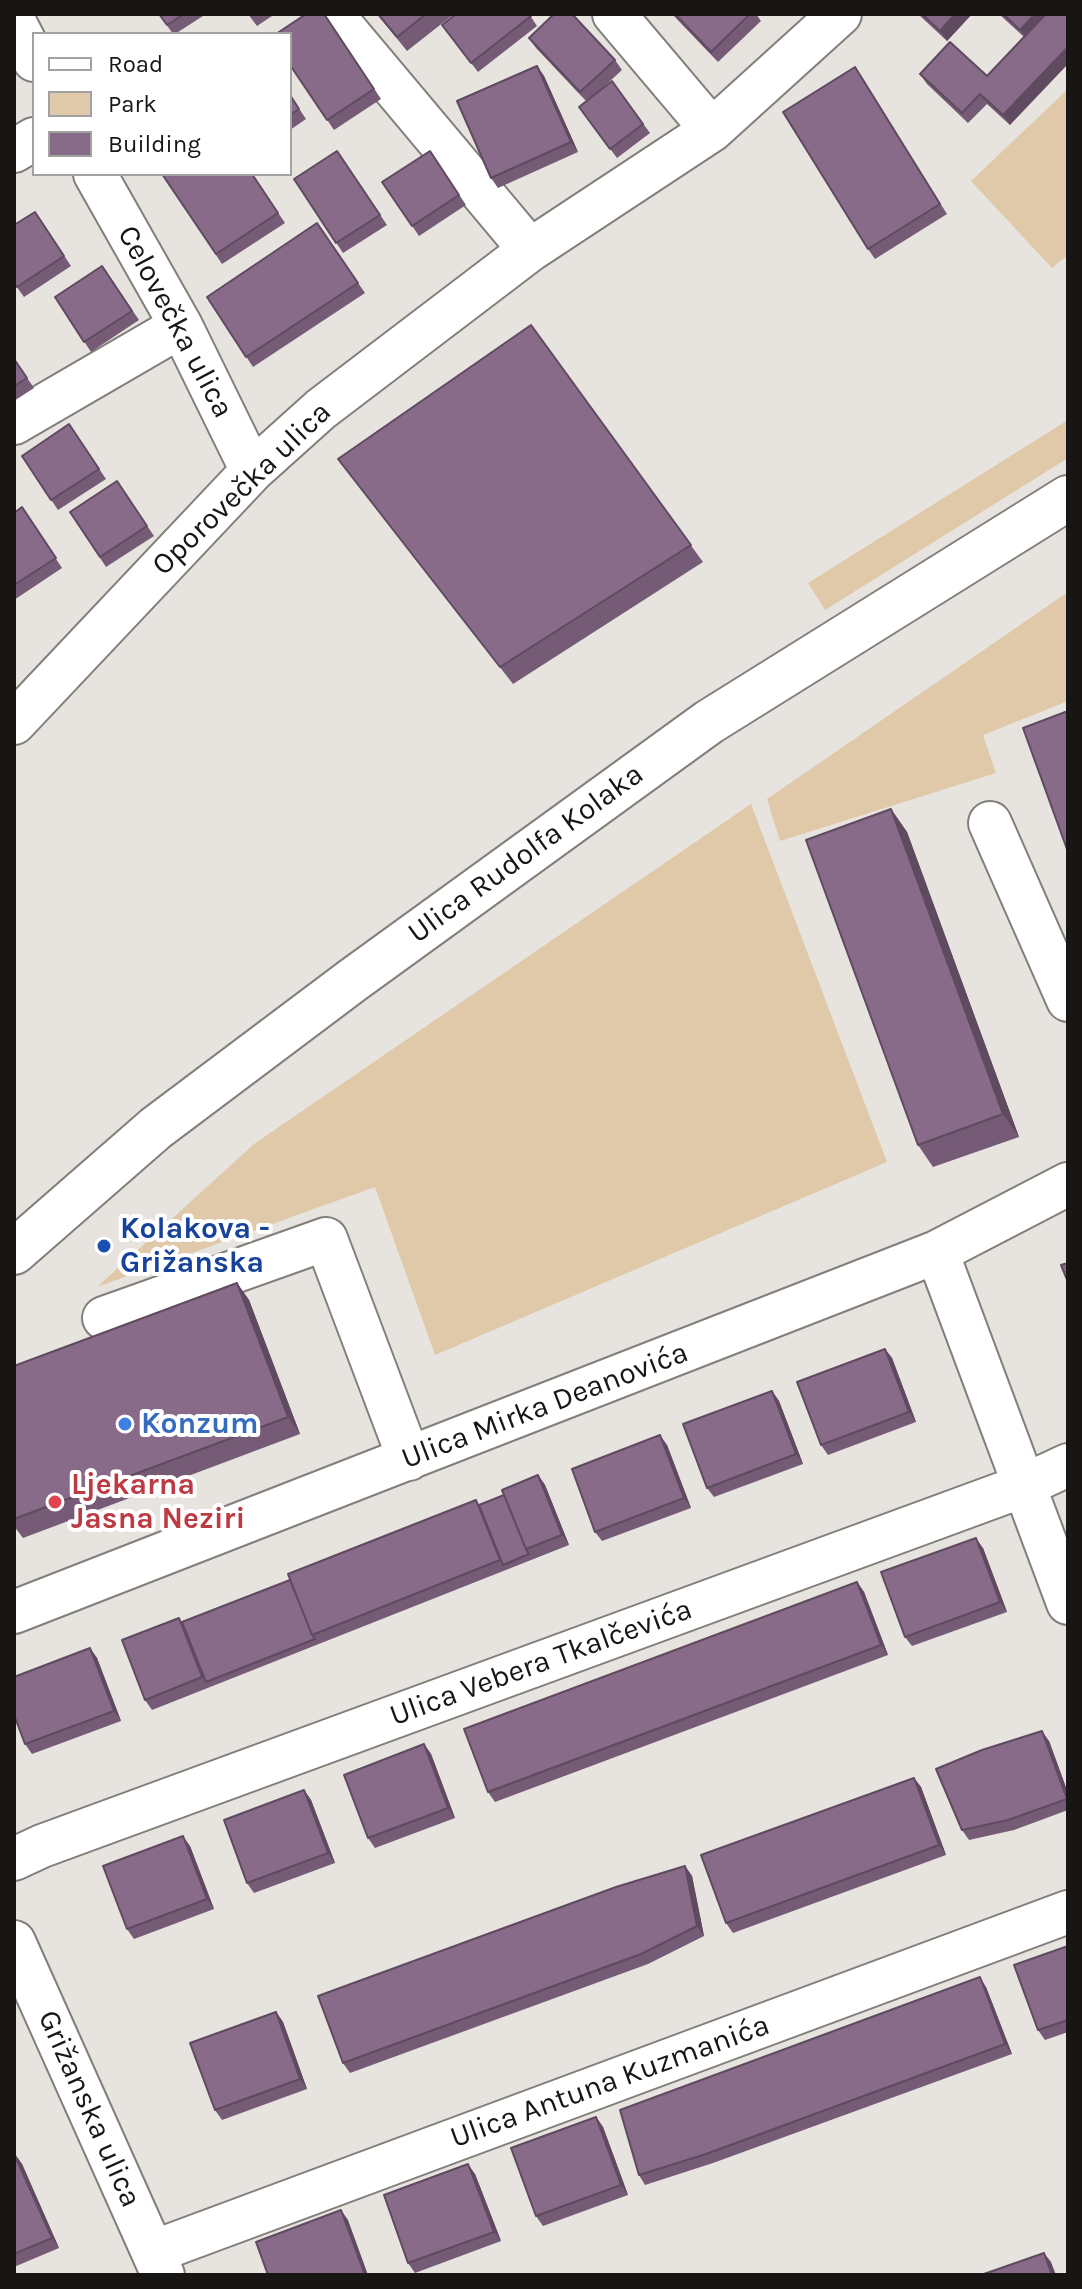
<!DOCTYPE html>
<html>
<head>
<meta charset="utf-8">
<style>
	body { margin:0 }
	#map { position:relative; width:1082px; height:2289px; overflow:hidden; background:#e7e3df; font-family:Karla,sans-serif }
	canvas { display:block }
	.frame { position:absolute; inset:0; border:16px solid #171614; pointer-events:none }
	.legend { position:absolute; left:32px; top:32px; width:260px; height:144px; box-sizing:border-box; background:#fff; border:2px solid #a2a2a1; margin:0; padding:10px 14px; list-style:none; font-size:24px; color:#171614 }
	.legend li { display:flex; align-items:center; gap:16px; height:40px }
	.legend b { width:40px; border:2px solid #a2a2a1 }
</style>
</head>
<body>
<div id="map">
<canvas width="1082" height="2289"></canvas>
<div class="frame"></div>
<ul class="legend">
<li><b style="height:10px;background:#fff"></b>Road</li>
<li><b style="height:22px;background:#dfc9a8"></b>Park</li>
<li><b style="height:22px;background:#886a89"></b>Building</li>
</ul>
</div>
<script>
const ctx = document.querySelector('canvas').getContext('2d');
ctx.lineJoin = 'round';
function fillPath(path, color) { ctx.fillStyle = color; ctx.fill(path, 'evenodd'); }
function stroke(path, color, width, dash) { ctx.strokeStyle = color; ctx.lineWidth = width; ctx.lineCap = dash ? 'butt' : 'round'; ctx.setLineDash(dash || []); ctx.stroke(path); }
function write(font, color, halo, rows, align = 'center') {
  ctx.font = font + ' Karla,sans-serif'; ctx.lineWidth = 8; ctx.setLineDash([]); ctx.textBaseline = 'middle'; ctx.strokeStyle = halo; ctx.fillStyle = color; for (const [text, x, y, turn = 0] of rows) {
    ctx.save(); ctx.translate(x, y); ctx.rotate((+turn || 0) * Math.PI / 180); ctx.textAlign = isNaN(turn) ? turn : align; if (halo) ctx.strokeText(text, 0, 0); ctx.fillText(text, 0, 0); ctx.restore();
  }
}
const green = new Path2D(`
	M1068,89V255L1052,268L971,181Z
	M1068,420V458L825,610L808,583Z
	M1068,592V701L983,735L996,773L780,841L767,799Z
	M751,804L887,1162L435,1355L375,1187L97,1287L254,1144Z`);
const minor = new Path2D(`
	M332,14L530,250
	M614,14L712,130
	M14,21L34,60
	M14,151L34,139
	M95,174L181,326L252,471
	M14,423L181,326
	M14,723L252,471L321,409L530,250L712,130L840,14
	M990,823L1068,1000
	M937,1252L1068,1603
	M104,1318L326,1239L409,1459
	M14,1612L937,1252L1068,1184
	M14,1859L42,1846L1023,1486L1068,1465
	M14,1942L163,2275
	M153,2252L1068,1912`);
const major = new Path2D(`
	M14,1252L156,1128L353,980L709,722L1068,498`);
const wall = new Path2D(`
	M159,14H206L175,34H173Z
	M248,14H275L257,26Z
	M325,14L381,99L334,130L290,65Z
	M377,14H454L407,51Z
	M529,14L537,26L478,72L442,25Z
	M672,14H756L761,21L718,62Z
	M918,14H972L947,41Z
	M999,14H1068L1010,125L987,104L968,123L927,84L920,74L987,76L1024,37Z
	M529,38L615,60L622,70L597,93L612,81L650,133L617,158L579,107L586,101L536,48Z
	M537,66L544,76L578,152L498,188L491,178Z
	M855,67L947,214L875,259L868,249Z
	M290,95L306,119L290,130Z
	M337,151L387,225L343,253L294,179Z
	M430,151L466,205L419,236L382,182Z
	M162,174H252L285,223L222,264Z
	M35,212L71,266L24,297L14,283Z
	M317,223L365,293L253,367L207,297Z
	M102,266L139,320L91,352L55,297Z
	M531,325L703,562L513,684L351,476L338,459Z
	M14,359L34,388L14,401Z
	M69,424L106,479L58,510L22,456Z
	M117,481L154,536L106,567L70,512Z
	M22,507L62,568L14,600V513Z
	M891,809L907,832L1019,1137L933,1167L918,1145Z
	M237,1283L249,1300L300,1434L23,1538L14,1526V1366Z
	M885,1349L892,1358L916,1422L828,1455L821,1445Z
	M772,1391L779,1401L803,1464L714,1497L707,1488Z
	M667,1445L691,1508L602,1541L595,1532Z
	M538,1475L545,1485L569,1545L152,1710L145,1700L290,1580L476,1500L479,1505L504,1495Z
	M983,1548L1007,1612L912,1646L905,1637Z
	M857,1582L864,1592L888,1655L495,1802L488,1792Z
	M90,1648L97,1658L121,1721L32,1754L25,1744Z
	M1049,1741L1068,1793V1810L1014,1830L969,1840L962,1830Z
	M424,1744L431,1754L455,1818L375,1848L368,1838Z
	M914,1778L921,1787L946,1855L733,1933L726,1923Z
	M304,1790L311,1800L335,1863L254,1893L247,1883Z
	M190,1846L214,1909L134,1939L127,1929Z
	M685,1866L692,1876L704,1936L648,1964L350,2073L343,2063Z
	M1068,1946V2032L1045,2040L1038,2030Z
	M986,1987L1012,2054L713,2163L645,2185L639,2175Z
	M276,2012L283,2022L307,2089L222,2120L215,2110Z
	M596,2117L603,2127L628,2195L543,2226L536,2216Z
	M14,2154L22,2164L59,2248L14,2267Z
	M475,2174L501,2241L415,2273L408,2263Z`);
const shadedWall = new Path2D(`
	M955,14H972L947,41L940,31Z
	M1035,14H1042L1046,20L1027,40L1020,30Z
	M1068,47V64L1010,125L1003,115Z
	M537,66L544,76L578,152L571,142Z
	M891,809L907,832L1019,1137L1003,1114Z
	M237,1283L249,1300L300,1434L288,1417Z
	M885,1349L892,1358L916,1422L909,1412Z
	M772,1391L779,1401L803,1464L796,1454Z
	M660,1435L667,1445L691,1508L684,1498Z
	M538,1475L545,1485L569,1545L562,1535Z
	M976,1538L983,1548L1007,1612L1000,1602Z
	M857,1582L864,1592L888,1655L881,1645Z
	M90,1648L97,1658L121,1721L114,1711Z
	M1042,1731L1049,1741L1068,1793V1800Z
	M424,1744L431,1754L455,1818L448,1808Z
	M914,1778L921,1787L946,1855L939,1845Z
	M304,1790L311,1800L335,1863L328,1853Z
	M183,1836L190,1846L214,1909L207,1899Z
	M685,1866L692,1876L704,1936L697,1926Z
	M980,1977L986,1987L1012,2054L1005,2044Z
	M276,2012L283,2022L307,2089L300,2079Z
	M596,2117L603,2127L628,2195L621,2185Z
	M15,2154L22,2164L59,2248L52,2238Z
	M468,2164L475,2174L501,2241L494,2232Z
	M341,2210L348,2220L368,2275H365Z
	M1044,2253L1051,2262L1056,2275H1052Z`);
const building = new Path2D(`
	M159,14H184L167,25Z
	M306,14H324L374,89L327,120L290,65V34H276Z
	M378,14H426L397,37Z
	M456,14H529L531,16L471,63L442,25Z
	M554,14H572L615,60L580,92L529,38Z
	M675,14H750L711,52Z
	M922,14H955L940,31Z
	M1003,14H1035L1020,30Z
	M1044,14H1068V47L1003,115L980,94L962,113L920,74L950,42L987,76L1045,15Z
	M537,66L571,142L491,178L457,101Z
	M855,67L940,204L868,249L783,112Z
	M612,81L643,124L610,149L579,107Z
	M290,95L299,109L290,115Z
	M337,151L380,215L336,243L294,179Z
	M430,151L459,195L412,226L382,182Z
	M162,174H252L278,213L216,254Z
	M35,212L64,256L17,287L14,283V225Z
	M317,223L358,283L246,357L207,297Z
	M102,266L132,311L84,342L55,297Z
	M531,325L691,545L500,667L338,459Z
	M14,359L27,378L14,386Z
	M69,424L99,469L51,500L22,456Z
	M117,481L147,526L100,557L70,512Z
	M22,507L56,558L14,585V513Z
	M1068,711V852L1023,728Z
	M891,809L1003,1114L918,1145L806,840Z
	M1068,1263V1282L1061,1265Z
	M237,1283L288,1417L14,1519V1366Z
	M885,1349L909,1412L821,1445L797,1382Z
	M772,1391L796,1454L707,1488L683,1424Z
	M660,1435L684,1498L595,1532L572,1469Z
	M538,1475L562,1535L526,1549L502,1490Z
	M504,1495L526,1549L529,1554L503,1565L479,1505Z
	M476,1500L500,1560L312,1635L288,1574Z
	M976,1538L1000,1602L905,1637L881,1572Z
	M290,1580L312,1635L315,1639L206,1682L182,1622Z
	M857,1582L881,1645L488,1792L464,1729Z
	M179,1618L202,1677L145,1700L122,1640Z
	M90,1648L114,1711L25,1744L14,1715V1677Z
	M1042,1731L1067,1799L1008,1820L962,1830L936,1769L982,1750Z
	M424,1744L448,1808L368,1838L344,1775Z
	M914,1778L939,1845L726,1923L701,1855Z
	M304,1790L328,1853L247,1883L224,1820Z
	M183,1836L207,1899L127,1929L103,1866Z
	M685,1866L697,1926L641,1954L343,2063L318,1996L616,1887Z
	M1068,1946V2020L1038,2030L1014,1965Z
	M980,1977L1005,2044L706,2154L639,2175L620,2110Z
	M276,2012L300,2079L215,2110L190,2043Z
	M596,2117L621,2185L536,2216L511,2148Z
	M14,2154L52,2238L14,2254Z
	M468,2164L494,2232L408,2263L384,2195Z
	M341,2210L365,2275H268L256,2242Z
	M1044,2253L1052,2275H981Z`);
const markers = [
	[104,1246,8,"#1a4fb4"],
	[125,1424,8,"#3f7fe0"],
	[55,1502,8,"#e0444e"]
];
const streetNames = [
	["Celovečka ulica",175,322,62],
	["Oporovečka ulica",242,489,-44],
	["Ulica Rudolfa Kolaka",526,854,-36],
	["Ulica Mirka Deanovića",545,1406,-21],
	["Ulica Vebera Tkalčevića",541,1663,-20],
	["Ulica Antuna Kuzmanića",610,2082,-20],
	["Grižanska ulica",89,2109,66]
];
const transitNames = [
	["Kolakova -",120,1229],
	["Grižanska",120,1263]
];
const shopNames = [
	["Konzum",141,1424]
];
const healthNames = [
	["Ljekarna",71,1485],
	["Jasna Neziri",71,1519]
];
fillPath(green, '#dfc9a8');
stroke(minor, '#827f7b', 46);
stroke(major, '#827f7b', 48);
stroke(minor, '#fff', 42);
stroke(major, '#fff', 44);
fillPath(wall, '#755b76');
fillPath(shadedWall, '#5f4a60');
fillPath(building, '#886a89');
stroke(building, '#5f4a60', 2);
for (const [x, y, r, color] of markers) { const dot = new Path2D(); dot.arc(x, y, r, 0, 2 * Math.PI); ctx.fillStyle = color; ctx.fill(dot); stroke(dot, '#fff', 3); }
write('30px', '#171614', '#fff', streetNames);
write('bold 30px', '#164399', '#fff', transitNames, 'left');
write('bold 30px', '#366cbe', '#fff', shopNames, 'left');
write('bold 30px', '#be3a42', '#fff', healthNames, 'left');
</script>
</body>
</html>
